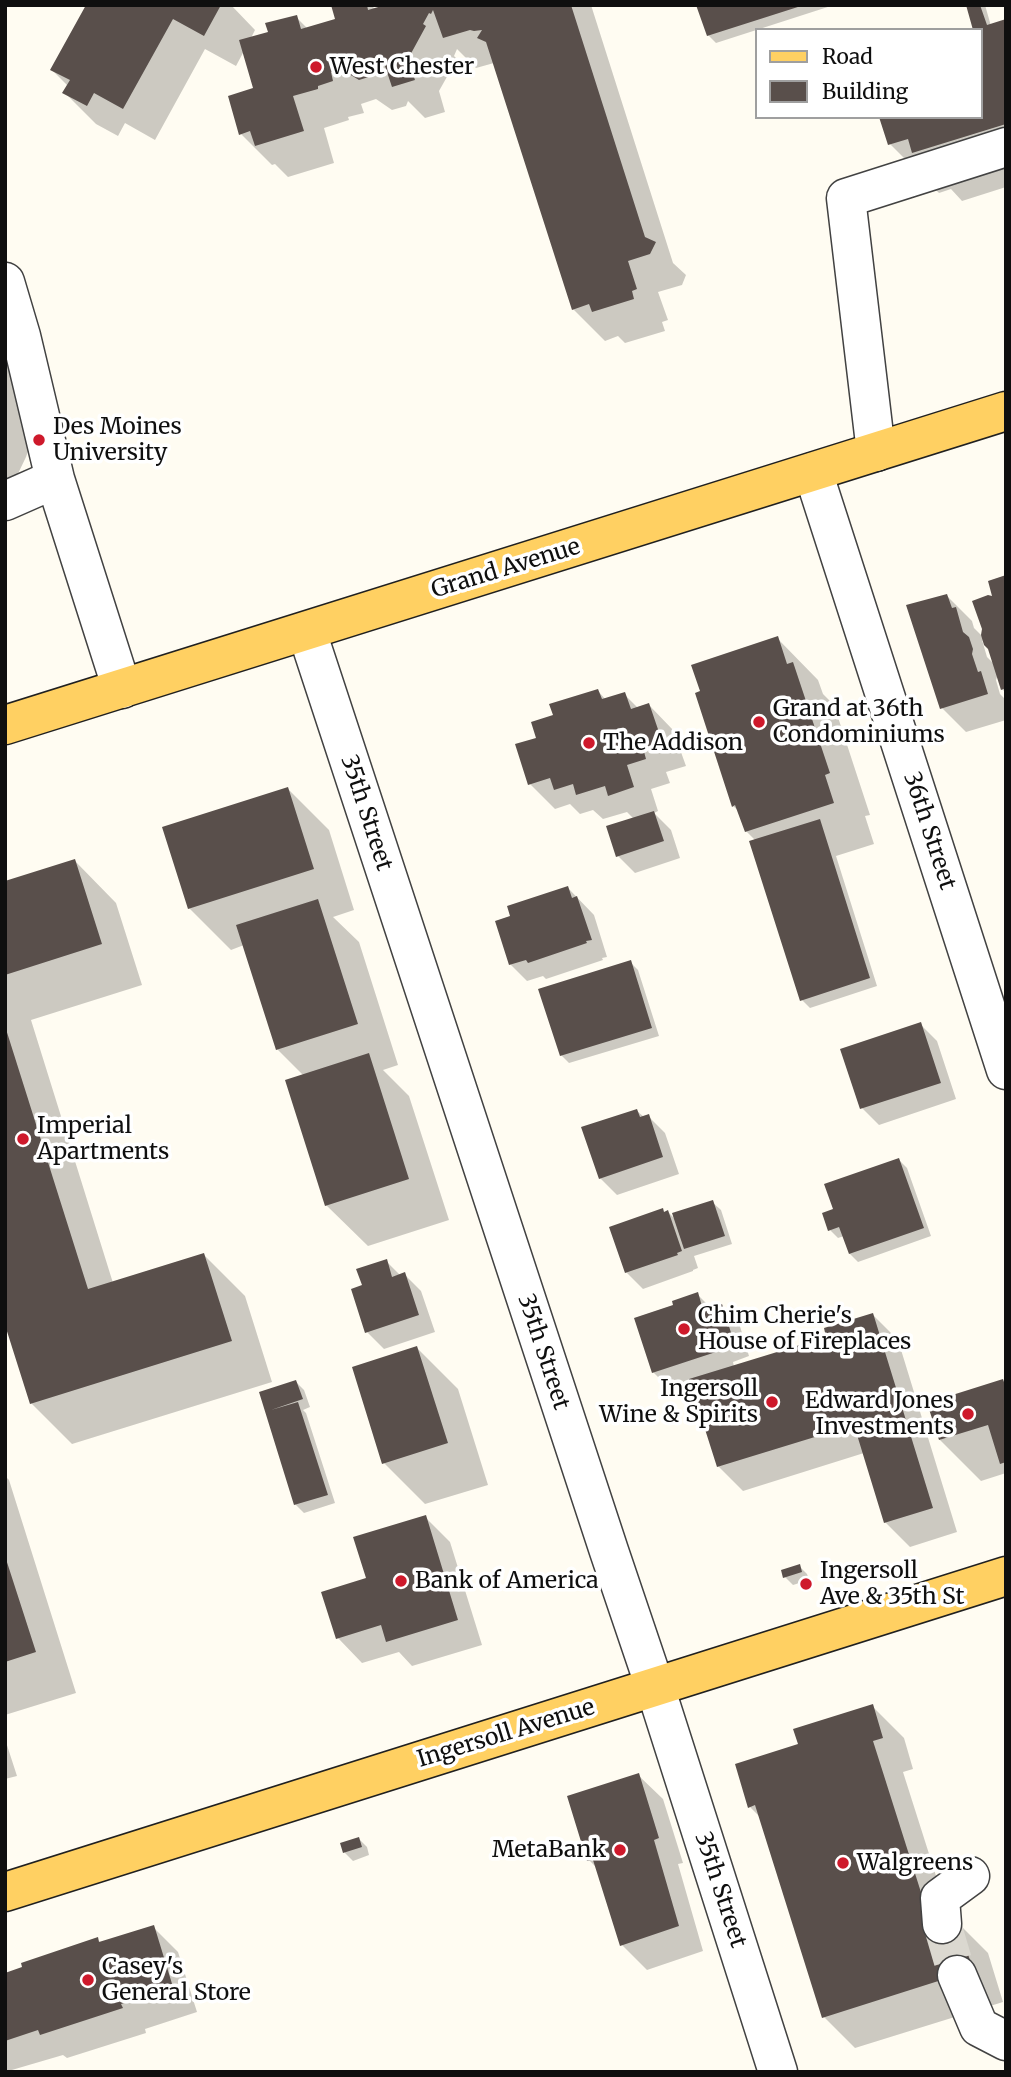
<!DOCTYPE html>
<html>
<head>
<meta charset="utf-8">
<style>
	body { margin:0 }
	#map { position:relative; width:1011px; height:2077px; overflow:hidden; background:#fffcf2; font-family:Merriweather,serif }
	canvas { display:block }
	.frame { position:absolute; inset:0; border:7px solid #0f0f0f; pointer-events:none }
	.legend { position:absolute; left:755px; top:28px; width:228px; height:91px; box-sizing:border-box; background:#fff; border:2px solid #9f9f9f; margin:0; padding:9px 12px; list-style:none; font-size:21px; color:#0f0f0f }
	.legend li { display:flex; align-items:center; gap:14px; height:35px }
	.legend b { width:35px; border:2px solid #9f9f9f }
</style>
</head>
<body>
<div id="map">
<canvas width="1011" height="2077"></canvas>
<div class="frame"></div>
<ul class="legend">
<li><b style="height:9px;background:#ffd062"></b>Road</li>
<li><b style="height:19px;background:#594f4b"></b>Building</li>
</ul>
</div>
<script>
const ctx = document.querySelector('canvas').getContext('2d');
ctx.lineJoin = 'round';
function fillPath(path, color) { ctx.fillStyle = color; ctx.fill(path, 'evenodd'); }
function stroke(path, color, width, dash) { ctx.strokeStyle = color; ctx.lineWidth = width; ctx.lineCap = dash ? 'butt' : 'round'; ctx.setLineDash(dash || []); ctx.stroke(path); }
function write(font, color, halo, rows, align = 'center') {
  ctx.font = font + ' Merriweather,serif'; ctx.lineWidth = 7; ctx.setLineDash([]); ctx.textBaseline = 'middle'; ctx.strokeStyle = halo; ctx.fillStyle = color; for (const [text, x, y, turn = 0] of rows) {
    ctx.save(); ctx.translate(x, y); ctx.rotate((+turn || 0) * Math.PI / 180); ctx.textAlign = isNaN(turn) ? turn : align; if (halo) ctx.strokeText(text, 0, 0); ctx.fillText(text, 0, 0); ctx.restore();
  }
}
const shadow = new Path2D(`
	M88,5H231L255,30L251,38L270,33L296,17L308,29L337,20V5H371L376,10L391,5H591L673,263L686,275L682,285L658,292L668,320L662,322L665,331L625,343L618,336L605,341L573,309L494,63L476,68L457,49L454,56L457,59L439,91L445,112L425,118L408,101L406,106L392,110L376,99L361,104L364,113L348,117L349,120L324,128L334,163L288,177L275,164L272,165L241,134L255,89L244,51L236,66L205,49L155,140L125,123L118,136L96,124L65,93L68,86L52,70Z
	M698,5H834L716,43L708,35Z
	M967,5H985L991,26L1006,21V187L962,201L951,189L939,193L890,144L881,117H981V30Z
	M5,300L35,431L26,457L14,482L5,492Z
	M1006,577V693L1002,689L998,674L996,680L1000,694L1006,700V720L966,732L942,708L947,596L972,621L974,628L982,636L995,599ZM982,640L989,648L995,665L987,657Z
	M777,638L818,680L823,694L834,705L870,815L865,816L874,844L836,856L877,986L810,1008L802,1000L756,841L746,831L740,812L733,806Z
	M598,691L606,700L624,694L638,708L649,705L673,730L686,766L666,772L670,783L651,789L658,811L654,813L671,830L680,858L635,873L618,856L634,819L627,812L603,819L593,810L580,814L570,804L555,809L530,784L538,739L555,716Z
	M288,789L329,830L354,910L333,917L359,942L398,1065L383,1070L409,1096L449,1220L368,1246L326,1205L304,1076L277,1049L244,945L231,950L189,908Z
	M75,861L116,903L142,985L31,1020L113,1283L204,1255L245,1296L272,1382L72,1444L31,1403L5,1319V883Z
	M568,888L594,915L607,957L602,958L603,960L546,979L543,976L527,981L510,964Z
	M630,962L638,970L659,1036L569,1063L561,1055Z
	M920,1024L937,1041L956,1099L879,1125L862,1108Z
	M637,1111L644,1117L648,1116L665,1133L679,1174L617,1195L600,1178Z
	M899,1160L907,1168L931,1236L858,1262L850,1254L844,1236L838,1238L830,1230L835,1210Z
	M712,1202L721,1210L732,1244L694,1256L698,1268L693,1270V1271L643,1289L626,1272L665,1213L668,1212L676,1220Z
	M386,1261L401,1276L404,1274L421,1291L435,1332L384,1349L367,1332L364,1286Z
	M697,1294L712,1309L722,1306L739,1323L749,1356L733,1362L734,1367L828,1338L873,1315L898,1340L957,1532L910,1547L885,1522L864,1453L743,1491L718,1466L692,1382L670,1389L653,1372L675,1306Z
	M417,1348L458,1389L488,1485L425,1504L384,1463Z
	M1002,1381L1006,1384V1473L981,1481L940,1440Z
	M296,1382L304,1390L310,1407L303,1410L306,1413L335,1503L304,1513L295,1504L261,1394Z
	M5,1476L9,1480L76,1693L5,1715Z
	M425,1517L450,1542L482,1645L412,1666L399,1652L362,1663L338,1638L368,1579Z
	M799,1566L807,1574L809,1580L793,1585L785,1577Z
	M872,1706L904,1738L913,1769L903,1772L951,1923L956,1921L988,1953L1003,2002L855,2048L824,2017L761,1818L750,1807L800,1745Z
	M5,1739L17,1776L5,1779Z
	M638,1775L663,1799L683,1863L678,1864L703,1951L647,1970L622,1945L598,1869L589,1860Z
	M359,1839L367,1847L369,1855L353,1861L345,1853L342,1844Z
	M153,1927L178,1952L197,2012L145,2029L146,2033L67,2058L63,2055L5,2072V1975L97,1939L101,1943Z`);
const building = new Path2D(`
	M86,5H221L204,36L173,19L123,109L94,93L87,106L62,93L70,80L50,70Z
	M331,5H367L368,10L385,5H571L645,237L656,242L650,254L628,261L637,289L632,291L634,299L592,312L589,304L572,310L486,42L477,38L482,30L474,31L470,30L443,38L433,10L431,14L429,13L423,24L426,26L408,59L415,80L392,87L385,66H383L380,57L378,58L380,66L375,75L359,80L349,74L347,67L331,72L333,81L318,86V89L293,96L304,131L255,146L250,131L239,135L228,96L253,88L239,40L268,32L265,23L297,15L301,29L335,19Z
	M696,5H801V6L707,36Z
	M966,5H980L987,25L1006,19V124L912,153L908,139L888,145L879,117H981V30H973Z
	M1006,575V688L1001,690L988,649L984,645L981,635L982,629L972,601L988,595L992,596L988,581Z
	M947,594L952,608L956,607L963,632L969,637L973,649L972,654L978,672L981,671L988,694L940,709L906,605Z
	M778,636L787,664L793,662L830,773L825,775L834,803L745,832L735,805L732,807L695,693L700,691L691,665Z
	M598,689L602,699L625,692L631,709L649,703L662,741L643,748L646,759L627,765L634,787L608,796L605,786L576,795L573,784L554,790L550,778L528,785L515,744L536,738L531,722L553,715L549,704Z
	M288,787L314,869L188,909L162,827Z
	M654,811L664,841L616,857L606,826Z
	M820,819L870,978L800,1001L749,841Z
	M75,859L102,944L5,975V881Z
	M568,886L572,898L577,896L592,940L586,941L587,943L528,963L526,960L509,965L495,921L510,916L507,906Z
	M318,899L358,1024L276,1050L236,925Z
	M631,960L652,1028L560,1056L538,989Z
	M921,1022L941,1083L860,1109L840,1049Z
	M5,1026L88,1289L204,1253L232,1341L30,1404L5,1325Z
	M369,1053L409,1179L325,1206L285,1080Z
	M637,1109L640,1117L649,1114L663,1157L599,1179L581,1127Z
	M899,1158L924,1228L849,1254L839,1227L828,1231L822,1213L833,1209L824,1184Z
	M713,1200L725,1236L684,1249L672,1213Z
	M663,1208L664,1212L668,1210L682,1251L677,1253L678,1255L625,1273L609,1227Z
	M387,1259L392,1277L405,1272L419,1315L365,1333L351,1289L362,1285L356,1269Z
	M698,1292L703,1310L722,1304L733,1339L717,1345L719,1351L652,1373L634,1318L673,1305L672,1301Z
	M873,1313L933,1508L884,1523L854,1425L717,1467L689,1379L826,1337L824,1328Z
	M417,1346L448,1443L382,1464L352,1367Z
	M1003,1379L1006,1388V1462L1000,1464L988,1425L939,1440L927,1403Z
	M296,1380L303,1399L271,1410L298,1402L328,1495L294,1505L259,1392Z
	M426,1515L458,1620L386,1642L381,1625L336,1639L321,1592L366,1578L353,1537Z
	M5,1556L36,1652L5,1662Z
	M800,1564L802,1572L783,1578L781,1570Z
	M873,1704L883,1738L873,1741L932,1927L957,1919L973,1970L822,2018L755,1805L748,1808L735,1764L798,1744L793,1729Z
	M639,1773L659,1838L654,1840L679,1926L620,1946L593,1860L587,1861L567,1796Z
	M359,1837L362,1847L343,1853L340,1843Z
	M154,1925L173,1987L121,2004L123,2008L40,2035L38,2030L5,2041V1973L22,1967L21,1963L98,1937L99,1942Z`);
const minorTunnel = new Path2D(`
	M942,1924L957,1975`);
const minor = new Path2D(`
	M5,282L21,336L55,479L122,689
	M876,452L846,198L1006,147
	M813,472L1006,1070
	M5,501L55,479
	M307,632L609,1551L655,1687L778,2072
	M942,1924L940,1898L970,1876
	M957,1975L979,2027L1006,2041`);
const major = new Path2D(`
	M5,725L1006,411
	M5,1892L1006,1576`);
const markers = [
	[316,67,7,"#ce192b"],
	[39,440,7,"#ce192b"],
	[759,722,7,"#ce192b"],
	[589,743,7,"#ce192b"],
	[23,1139,7,"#ce192b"],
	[684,1329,7,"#ce192b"],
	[772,1402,7,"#ce192b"],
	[968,1414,7,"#ce192b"],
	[401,1581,7,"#ce192b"],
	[806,1584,7,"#ce192b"],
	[620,1850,7,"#ce192b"],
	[843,1863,7,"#ce192b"],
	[88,1980,7,"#ce192b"]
];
const poiNames = [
	["West Chester",330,67],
	["Des Moines",53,427],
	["University",53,453],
	["Grand at 36th",773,709],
	["Condominiums",773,735],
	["The Addison",603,743],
	["Imperial",37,1126],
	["Apartments",37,1152],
	["Chim Cherie's",698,1316],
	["House of Fireplaces",698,1342],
	["Ingersoll",758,1389,"right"],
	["Wine & Spirits",758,1415,"right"],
	["Edward Jones",954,1401,"right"],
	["Investments",954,1427,"right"],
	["Ingersoll",820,1571],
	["Ave & 35th St",820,1597],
	["Bank of America",415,1581],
	["MetaBank",606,1850,"right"],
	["Walgreens",857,1863],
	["Casey's",102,1967],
	["General Store",102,1993]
];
const streetNames = [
	["Grand Avenue",506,569,-17],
	["35th Street",366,813,72],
	["36th Street",929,831,72],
	["35th Street",543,1352,72],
	["Ingersoll Avenue",506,1734,-17],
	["35th Street",720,1890,72]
];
fillPath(shadow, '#0003');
fillPath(building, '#594f4b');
stroke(minorTunnel, '#dbd8d0', 38, [38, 19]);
stroke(minor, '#424242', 41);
stroke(major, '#202020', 41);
stroke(minor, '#fff', 38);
stroke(major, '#ffd062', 38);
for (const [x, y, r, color] of markers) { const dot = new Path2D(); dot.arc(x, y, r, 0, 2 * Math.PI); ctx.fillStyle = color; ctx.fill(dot); stroke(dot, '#fff', 2.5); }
write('23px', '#0f0f0f', '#fff', poiNames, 'left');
write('23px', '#0f0f0f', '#fff', streetNames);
</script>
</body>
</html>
